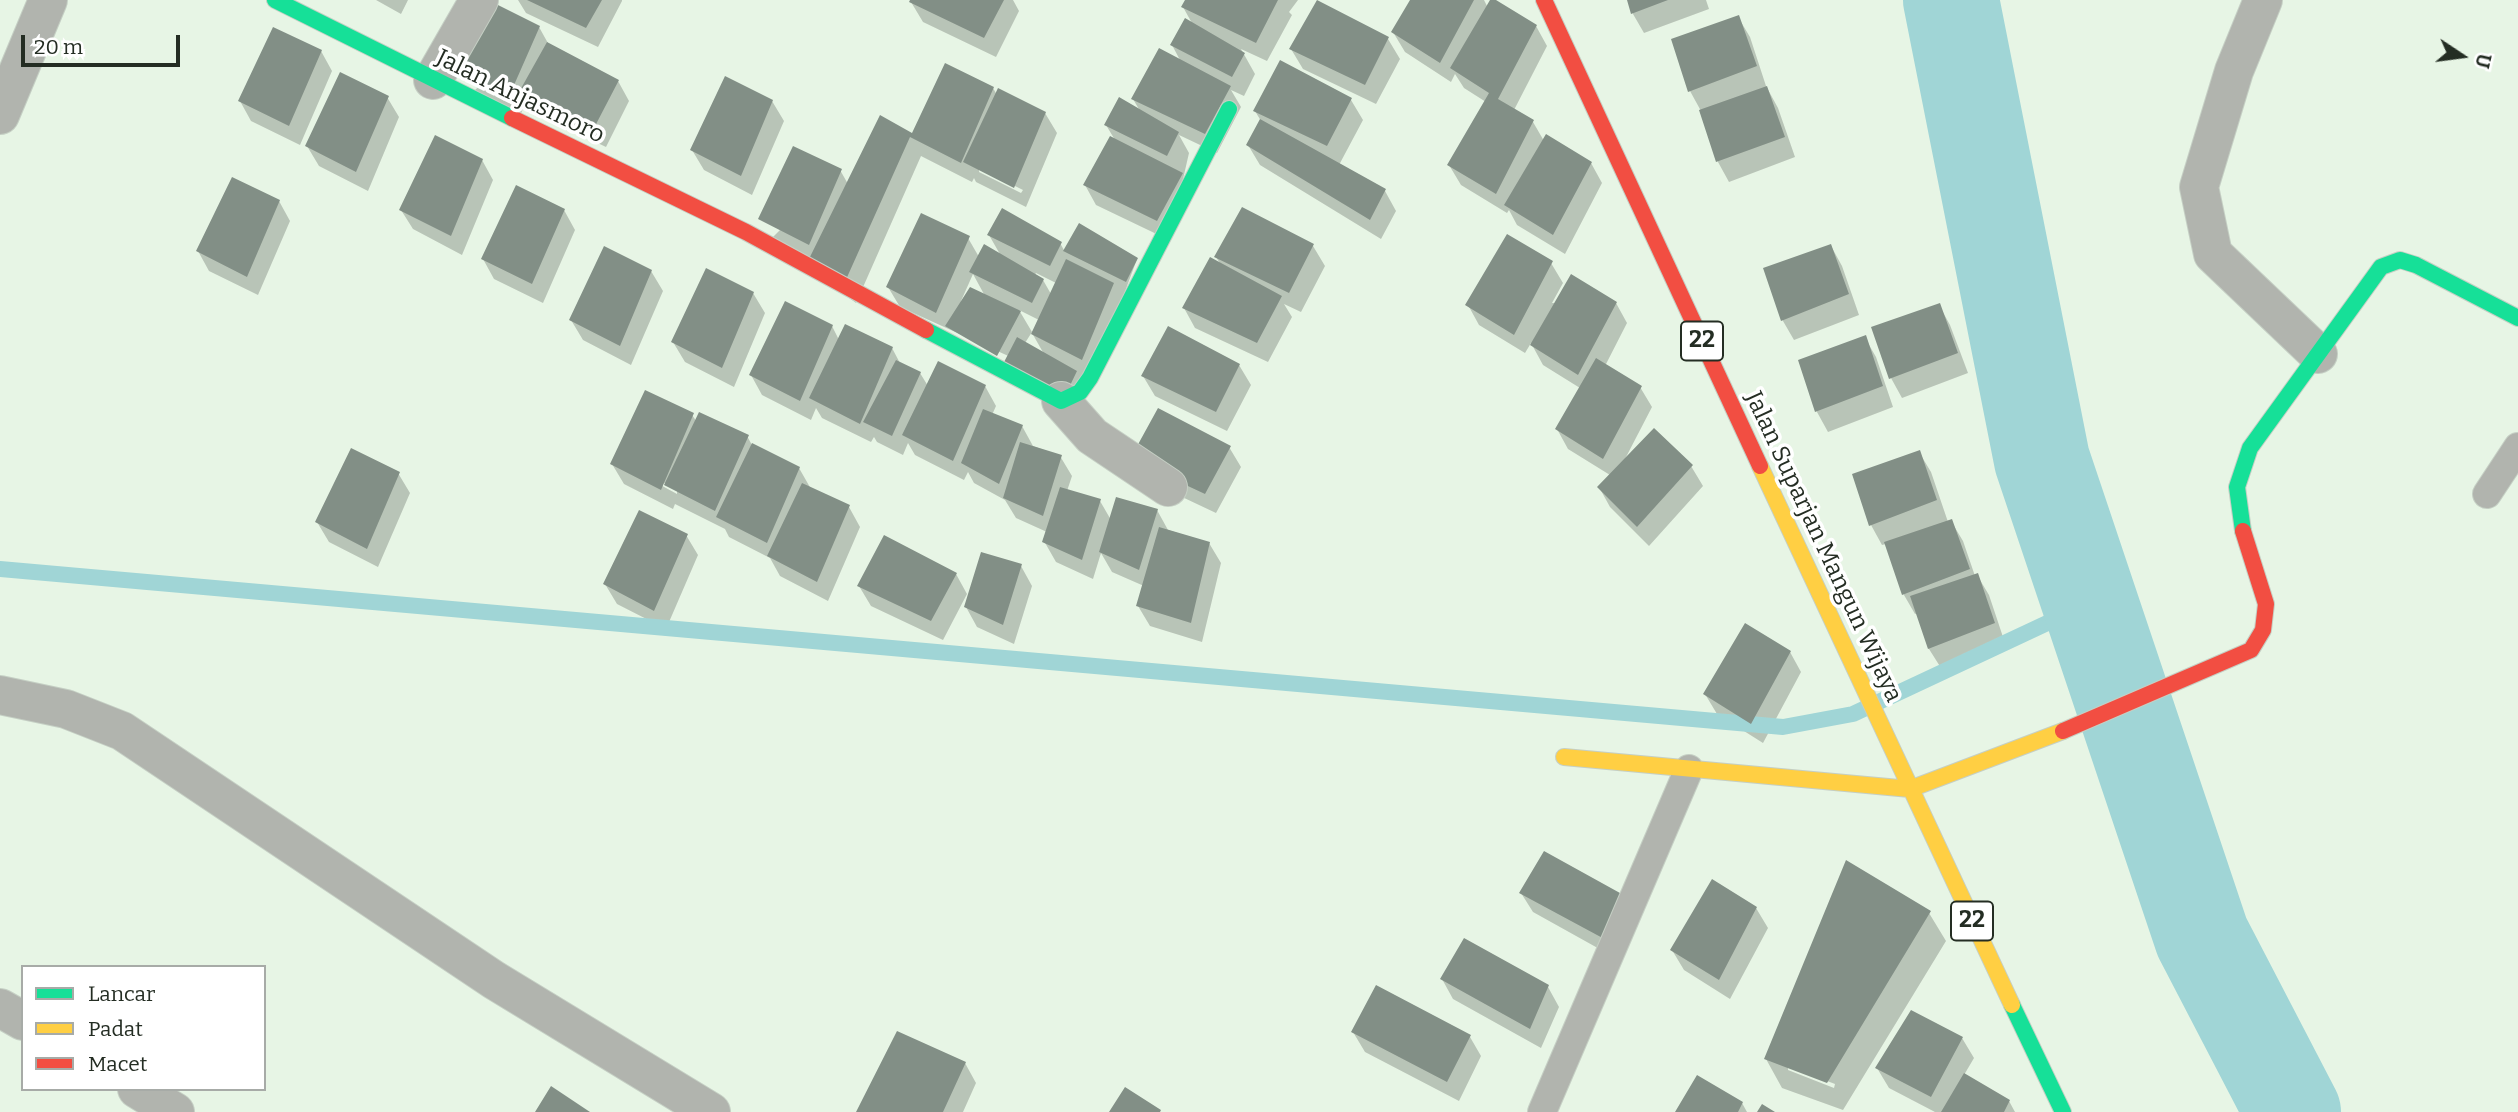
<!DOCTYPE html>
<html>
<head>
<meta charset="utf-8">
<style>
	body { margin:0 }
	#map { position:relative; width:2518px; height:1112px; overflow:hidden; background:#e7f5e5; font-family:Bitter,serif }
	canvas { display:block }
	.legend { position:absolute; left:21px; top:965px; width:245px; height:126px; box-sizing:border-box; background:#fff; border:2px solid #a7aba7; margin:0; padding:9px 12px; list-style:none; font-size:21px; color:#242d23 }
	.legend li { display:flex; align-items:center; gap:14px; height:35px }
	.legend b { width:35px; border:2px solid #a7aba7 }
	.north { position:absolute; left:2427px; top:21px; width:70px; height:70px; -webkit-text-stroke:5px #fff; paint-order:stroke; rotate:103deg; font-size:19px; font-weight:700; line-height:28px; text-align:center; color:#242d23 }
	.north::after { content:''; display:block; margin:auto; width:24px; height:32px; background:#242d23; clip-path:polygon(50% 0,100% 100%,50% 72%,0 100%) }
	.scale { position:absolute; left:21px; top:35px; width:159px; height:32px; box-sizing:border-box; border:4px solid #242d23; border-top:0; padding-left:9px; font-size:21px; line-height:24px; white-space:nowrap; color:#242d23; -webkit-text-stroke:5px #fff; paint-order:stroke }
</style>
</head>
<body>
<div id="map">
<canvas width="2518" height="1112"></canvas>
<ul class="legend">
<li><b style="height:9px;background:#16e098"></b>Lancar</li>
<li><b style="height:9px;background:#ffcf43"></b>Padat</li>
<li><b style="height:9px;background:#f24e42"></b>Macet</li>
</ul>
<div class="north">U</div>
<div class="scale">20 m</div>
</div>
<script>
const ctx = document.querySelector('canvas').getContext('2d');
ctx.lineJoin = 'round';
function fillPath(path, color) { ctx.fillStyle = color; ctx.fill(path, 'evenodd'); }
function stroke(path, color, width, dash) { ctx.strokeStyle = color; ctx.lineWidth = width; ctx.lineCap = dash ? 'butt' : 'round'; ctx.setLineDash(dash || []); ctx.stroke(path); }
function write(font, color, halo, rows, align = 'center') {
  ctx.font = font + ' Bitter,serif'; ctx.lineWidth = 7; ctx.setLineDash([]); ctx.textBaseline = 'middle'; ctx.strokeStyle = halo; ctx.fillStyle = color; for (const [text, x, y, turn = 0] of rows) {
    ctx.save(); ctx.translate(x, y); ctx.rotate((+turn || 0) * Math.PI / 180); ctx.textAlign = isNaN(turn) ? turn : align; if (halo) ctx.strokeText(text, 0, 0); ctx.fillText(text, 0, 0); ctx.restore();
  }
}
const shadow = new Path2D(`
	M376,0H408L401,14Z
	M518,0H622V1L598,47L526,13Z
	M912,0H1013L1019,11L996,57L923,22L911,2Z
	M1187,0H1298L1289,12L1292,15L1267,61L1241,49L1255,74L1244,96L1231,90L1241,107L1217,153L1179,135L1189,153L1169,240L1096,205L1085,185L1115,140L1106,125L1140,111L1133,99L1181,62L1172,45L1193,25L1183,7Z
	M1413,0H1484L1488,8L1493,0L1536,26L1547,46L1514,110L1533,122L1544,141L1591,163L1602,183L1565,254L1517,225L1509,210L1507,213L1461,185L1449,165L1486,102L1464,88L1455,74L1451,82L1405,52L1393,32Z
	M1629,0H1706L1709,9L1644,33L1633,14Z
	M1738,17L1750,37L1766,86L1778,108L1795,157L1729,182L1718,162L1701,111L1690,91Z
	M539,27L549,45L618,81L629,101L606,147L533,112L526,102L518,120L469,96Z
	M1388,39L1400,59L1376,104L1303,69L1291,49Z
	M321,51L332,71L300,145L251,121L240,101Z
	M1280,62L1351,100L1363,120L1339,165L1385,191L1396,211L1381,239L1260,165L1248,145L1261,121L1255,111Z
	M993,88L997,95L1045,113L1057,133L1026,207L976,182L974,178L972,182L921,156L856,303L771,239L840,170L848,184L881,118L913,135ZM979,168L1023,190L1021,193L979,172Z
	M387,97L399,117L368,191L319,166L307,146Z
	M772,101L784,121L752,195L704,170L692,150Z
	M482,160L493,180L462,255L413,229L401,210Z
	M279,201L290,221L258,295L209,271L198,251Z
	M564,210L575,230L543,303L494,279L483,259Z
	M989,235L1060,243L1065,252L1137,259L1088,392L900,307L888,287L968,238L979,257L1001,256ZM1036,273L1056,283L1051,294L1043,280L1035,275ZM973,274L985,296L961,301ZM1019,310L1039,320L1032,333L1044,354L1025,343L1032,332Z
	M1313,246L1325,266L1301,312L1284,304L1292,317L1268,362L1195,328L1184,308L1221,265L1216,257Z
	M1831,246L1842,266L1859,315L1794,340L1783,321L1766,269Z
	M1551,263L1563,283L1552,303H1616L1627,323L1605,366L1640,387L1652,407L1625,459L1691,466L1703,486L1649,546L1610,507L1599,487L1610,475L1568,449L1557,429L1580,388L1543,365L1531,343L1525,353L1479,325L1468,305Z
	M651,271L663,291L631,365L583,340L571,320Z
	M753,293L765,313L734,387L685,362L673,342Z
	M1939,305L1950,325L1968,373L1902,398L1891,378Z
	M832,326L839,340L892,348L901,365L920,373L928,386H985L996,406L992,415L1022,426L1033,446L1060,456L1072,476L1067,491L1100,501L1111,520L1157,510L1168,530L1209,543L1221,563L1202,642L1150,626L1138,606L1144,586L1112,572L1101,553L1093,579L1056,562L1044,541L1047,532L1016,518L1005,500L974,483L968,472L964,480L915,455L908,443L903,455L877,442L874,437L871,442L822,418L816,408L811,420L762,395L751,375Z
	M1865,338L1876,357L1893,407L1828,432L1817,412L1800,361Z
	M1239,365L1251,385L1227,431L1155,396L1143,376Z
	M692,415L697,422L747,436L752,445L799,468L811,489L849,507L860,527L828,601L780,576L770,558L729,537L725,529L675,504L673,509L624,484L612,464ZM657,479L677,490V494L655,482Z
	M1229,447L1241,467L1216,513L1144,479Z
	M1919,452L1931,472L1948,522L1951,521L1963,541L1975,576L1977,575L1989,595L2005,643L1941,668L1929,649L1918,613L1915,614L1904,595L1886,544L1882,545L1871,525L1854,475Z
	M398,473L410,493L378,567L329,542L317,522Z
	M686,535L698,555L666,629L617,604L605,584Z
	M1021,566L1032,586L1014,644L977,627L966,607Z
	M956,574L967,594L943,640L871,606L859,586Z
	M1790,652L1801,672L1763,743L1717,714L1705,694Z
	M1545,854L1621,961L1533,912L1521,893Z
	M1756,908L1768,928L1730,999L1684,970L1672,950Z
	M1929,913L1946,941L1843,1110L1782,1088L1766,1059ZM1788,1066L1835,1084L1834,1088L1788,1070Z
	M1442,979L1548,987L1559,1007L1541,1048L1453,999Z
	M1353,1032L1470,1037L1481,1056L1459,1101L1365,1052Z
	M1962,1038L1974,1058L1964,1075L2009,1101L2015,1112H1935L1889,1088L1877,1068Z
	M965,1063L976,1083L963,1112H858Z
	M1742,1103L1747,1112H1677Z`);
const stream = new Path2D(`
	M0,569L1783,727L1853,714L2090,603`);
const river = new Path2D(`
	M1951,0L2042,460L2202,937L2293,1112`);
const building = new Path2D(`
	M527,0H602L586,28Z
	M910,0H1004L984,38L909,2Z
	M1185,0H1278L1256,43L1181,7Z
	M1317,0L1389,37L1365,85L1289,49Z
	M1410,0H1474L1440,63L1391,32Z
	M1490,0H1496L1537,25L1498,99L1534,120L1496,194L1447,165L1489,93L1450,68Z
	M1627,0H1668L1631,14Z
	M492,2L540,26L507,101L456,76Z
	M1739,15L1757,66L1688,92L1671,39Z
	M1185,18L1245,53L1232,77L1170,45Z
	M273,27L322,50L289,126L238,101Z
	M547,42L619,80L594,128L519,92Z
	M1159,48L1231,86L1205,134L1131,99Z
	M1280,60L1352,98L1327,146L1253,111Z
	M945,63L994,87L961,163L910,137L844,284L806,265L880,115L912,133Z
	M340,72L389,96L356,172L305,146Z
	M725,76L773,100L741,176L690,150Z
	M1767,86L1785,137L1716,162L1699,110Z
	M998,88L1046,112L1014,188L963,162Z
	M1119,97L1179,132L1167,156L1104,125Z
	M1260,119L1386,189L1370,220L1246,145Z
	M1546,134L1592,162L1553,235L1504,205Z
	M435,135L483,159L451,236L399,210Z
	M1110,136L1183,173L1157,221L1083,185Z
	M793,146L842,169L809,245L758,219Z
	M232,177L280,200L247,277L196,251Z
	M516,185L565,209L532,284L481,259Z
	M1242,207L1314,244L1289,293L1214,257Z
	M1002,208L1062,242L1050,266L987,235Z
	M921,213L970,236L936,313L886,287Z
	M1079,223L1138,258L1126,282L1063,251Z
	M1507,234L1553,261L1514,335L1465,305Z
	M984,244L1044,279L1032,303L969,272Z
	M1831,244L1849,294L1781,321L1763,268Z
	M604,246L652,270L620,346L569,320Z
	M1210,257L1282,296L1257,343L1182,308Z
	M1066,259L1114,283L1082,360L1031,334Z
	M706,268L754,292L722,368L671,342Z
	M1571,274L1617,302L1578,375L1530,345Z
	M970,287L1021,311L997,356L945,326Z
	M785,301L833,325L800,401L749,375Z
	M1940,303L1958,353L1889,379L1871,327Z
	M845,324L893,347L860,424L809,398Z
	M1168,326L1240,364L1216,412L1141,376Z
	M1866,335L1883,386L1815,412L1798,360Z
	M1017,337L1077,371L1065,396L1003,364Z
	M1596,358L1642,386L1603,459L1555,429Z
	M896,360L921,372L892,436L863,422Z
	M938,361L986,385L953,461L902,435Z
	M645,390L694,413L661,490L610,464Z
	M1158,408L1231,446L1205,494L1130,459Z
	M983,409L1023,425L999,484L961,463Z
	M699,412L749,435L715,511L664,485Z
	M1654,428L1693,465L1637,527L1597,487Z
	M1020,442L1062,455L1043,516L1003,498Z
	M752,443L800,467L767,543L716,517Z
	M351,448L400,472L367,549L315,522Z
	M1920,450L1937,500L1869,526L1852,474Z
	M802,483L850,505L817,582L767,556Z
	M1060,487L1101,499L1082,560L1042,542Z
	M1116,497L1158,509L1139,570L1099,552Z
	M639,510L688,534L654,611L603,584Z
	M1952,519L1970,569L1902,595L1884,542Z
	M1159,527L1210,542L1191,623L1136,606Z
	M884,535L957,573L931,621L857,586Z
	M981,552L1022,564L1003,625L964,607Z
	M1978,573L1995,623L1928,649L1910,596Z
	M1745,623L1791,651L1751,724L1703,694Z
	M1544,851L1629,898L1610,942L1519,893Z
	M1846,860L1931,911L1827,1083L1764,1059Z
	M1712,879L1757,907L1719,980L1670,950Z
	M1464,938L1549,985L1530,1029L1440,979Z
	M1376,985L1471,1035L1447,1082L1351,1032Z
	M1911,1010L1963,1037L1931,1097L1875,1068Z
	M897,1031L966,1062L943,1112H856Z
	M1964,1073L2010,1100L2004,1112H1941Z
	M1697,1075L1743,1102L1738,1112H1675Z
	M551,1086L590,1112H535Z
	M1125,1087L1161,1110L1160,1112H1109Z
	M1762,1104L1775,1112H1757Z`);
const lane = new Path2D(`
	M2487,494L2518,447
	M1542,1112L1689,769`);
const street = new Path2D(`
	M2263,0L2234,71L2199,187L2213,254L2318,354
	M433,80L479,0
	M0,115L48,0
	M1061,401L1092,436L1168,487
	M0,695L66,709L122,731L494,980L711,1112
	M0,1008L23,1021
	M137,1089L175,1112`);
const fast = new Path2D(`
	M275,0L512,118
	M926,330L1061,401L1080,392L1090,378L1229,109
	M2243,531L2237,487L2250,448L2381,267L2400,260L2416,265L2518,318
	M2012,1005L2063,1112`);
const slow = new Path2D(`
	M1760,466L2012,1005
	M1564,757L1910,789L2063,731`);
const jam = new Path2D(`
	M1544,0L1760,466
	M512,118L746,232L926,330
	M2063,731L2251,650L2263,630L2266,604L2243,531`);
const shields = [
	[1702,341,42],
	[1972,921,42]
];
const shieldNames = [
	["22",1702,341],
	["22",1972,921]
];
const streetNames = [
	["Jalan Anjasmoro",520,97,26],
	["Jalan Suparjan Mangun Wijaya",1823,547,65]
];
fillPath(shadow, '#0003');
stroke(stream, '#a0d5d6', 16);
stroke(river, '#a0d5d6', 96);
fillPath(building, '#828f86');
stroke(lane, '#c5cfc4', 30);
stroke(street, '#c5cfc4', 40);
stroke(fast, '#c5cfc4', 18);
stroke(slow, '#c5cfc4', 18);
stroke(jam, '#c5cfc4', 18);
stroke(lane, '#b1b4ae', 28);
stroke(street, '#b1b4ae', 38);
stroke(fast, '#16e098', 16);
stroke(slow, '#ffcf43', 16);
stroke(jam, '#f24e42', 16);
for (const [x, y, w] of shields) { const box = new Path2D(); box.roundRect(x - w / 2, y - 19.5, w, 39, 5); ctx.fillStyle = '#fff'; ctx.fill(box); stroke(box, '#242d23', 2); }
write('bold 23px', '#242d23', null, shieldNames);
write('24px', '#242d23', '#fff', streetNames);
</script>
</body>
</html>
